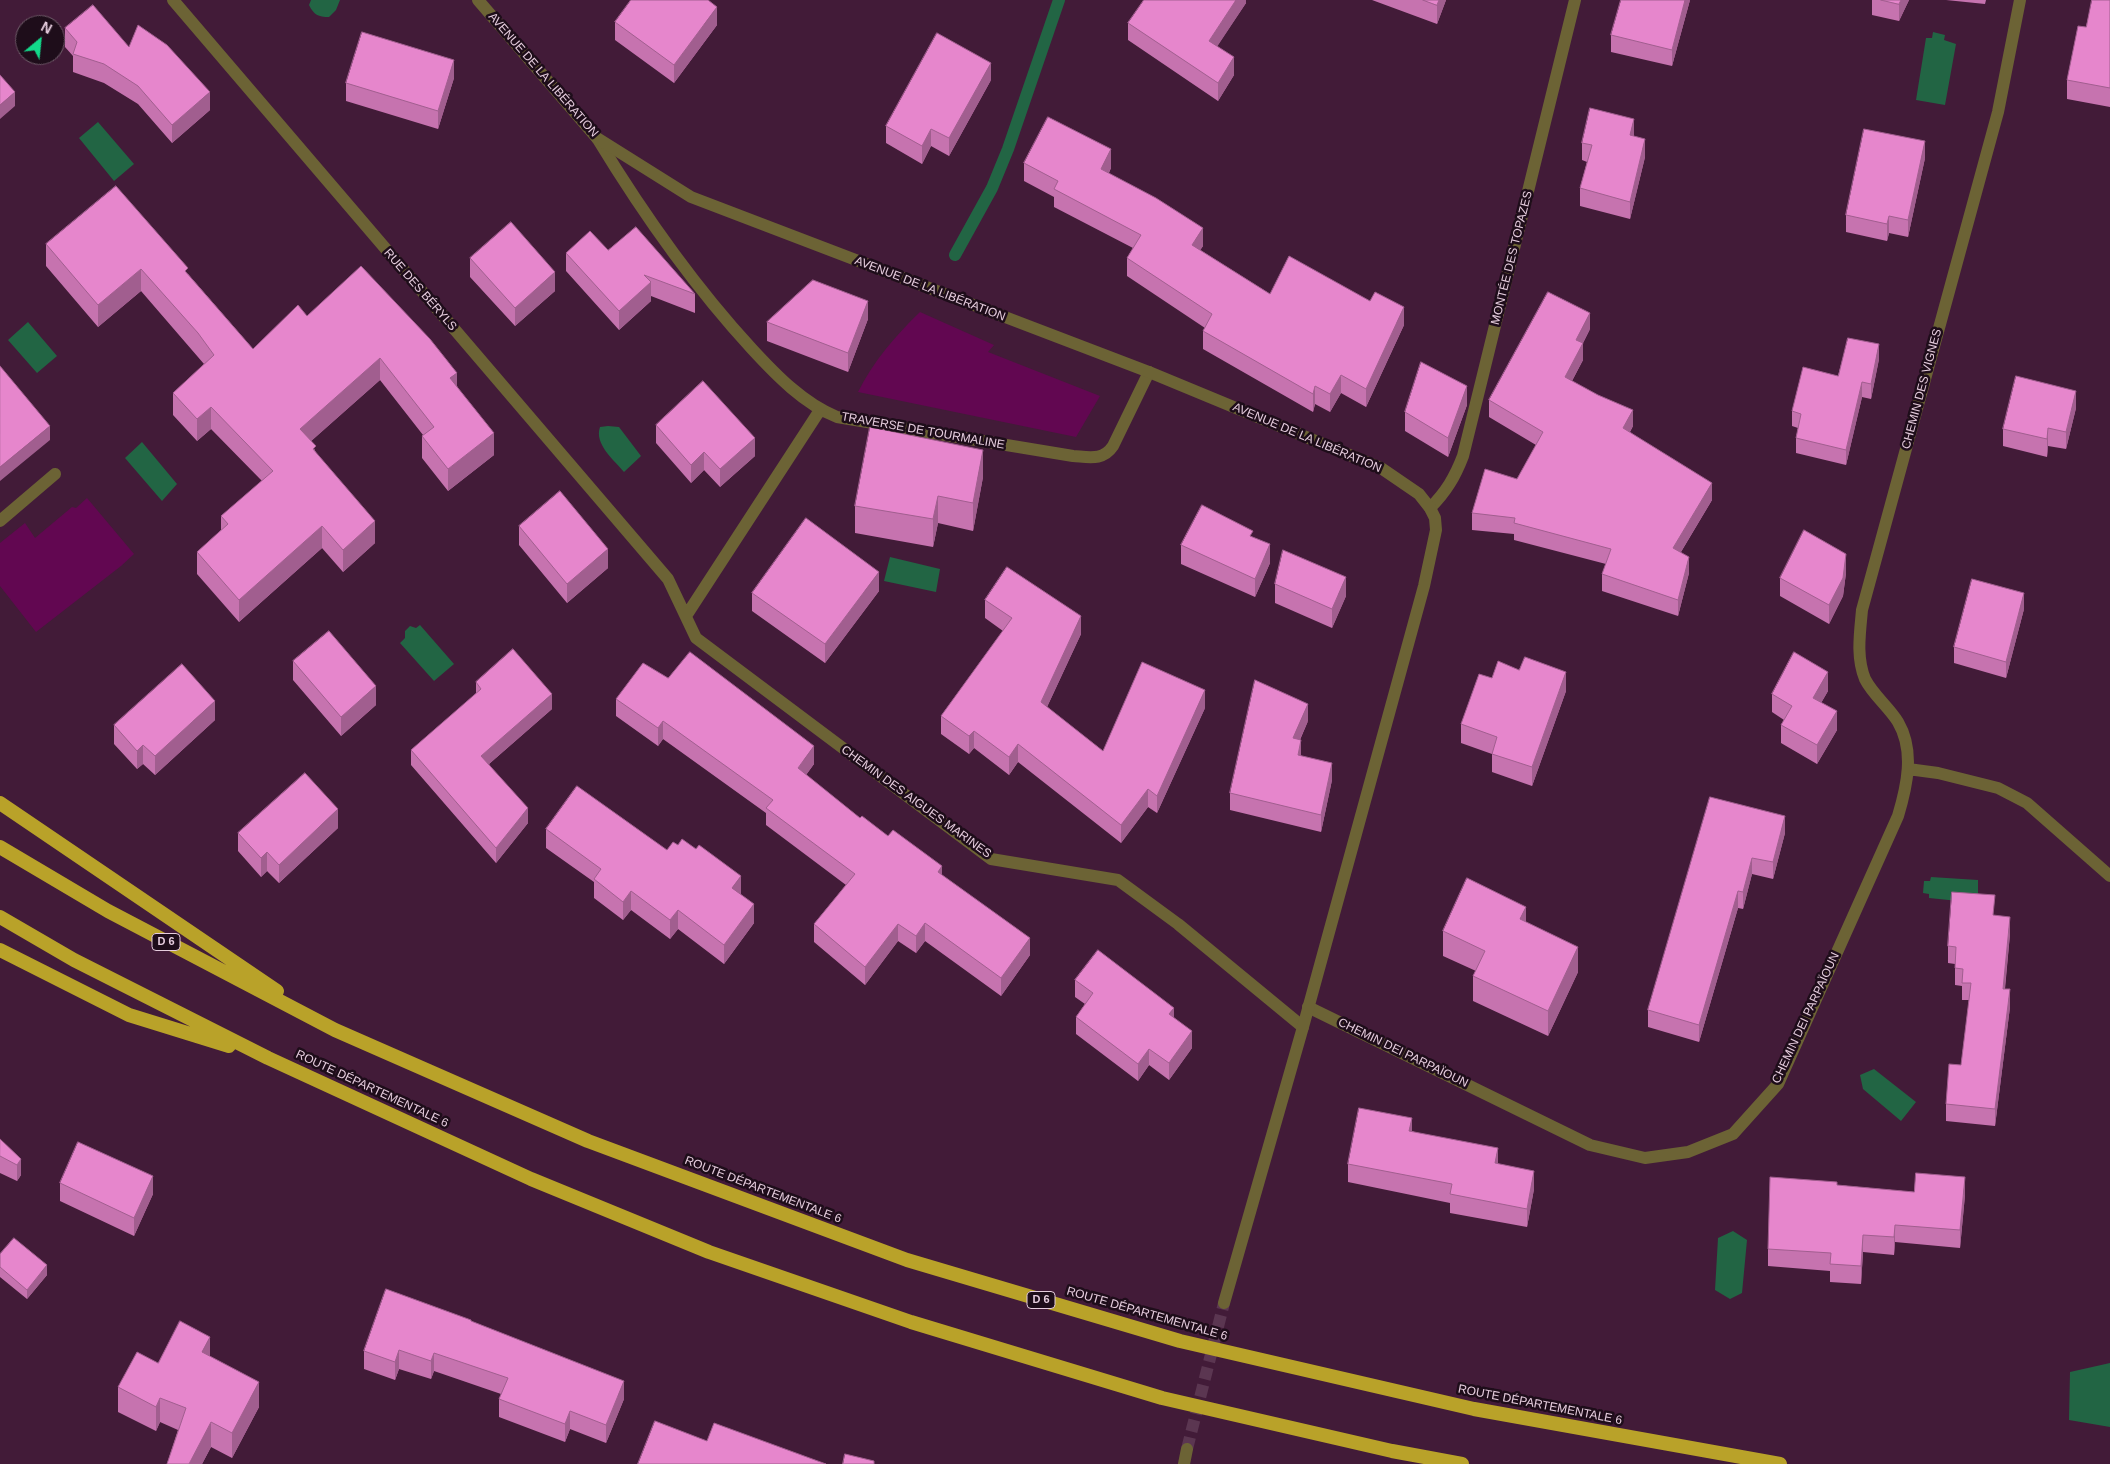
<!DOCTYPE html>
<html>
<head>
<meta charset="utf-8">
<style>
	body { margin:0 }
	#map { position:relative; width:2110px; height:1464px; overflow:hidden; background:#421b38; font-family:Arial,sans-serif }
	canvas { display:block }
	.north { position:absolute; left:15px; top:15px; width:50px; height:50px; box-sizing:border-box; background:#1e0d1a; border:1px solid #6e5a68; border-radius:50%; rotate:28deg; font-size:14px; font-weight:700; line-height:20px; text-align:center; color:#e6cdde }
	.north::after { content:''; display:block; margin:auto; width:18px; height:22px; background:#12d98a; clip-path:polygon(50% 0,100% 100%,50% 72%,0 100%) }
</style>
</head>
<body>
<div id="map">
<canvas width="2110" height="1464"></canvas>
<div class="north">N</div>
</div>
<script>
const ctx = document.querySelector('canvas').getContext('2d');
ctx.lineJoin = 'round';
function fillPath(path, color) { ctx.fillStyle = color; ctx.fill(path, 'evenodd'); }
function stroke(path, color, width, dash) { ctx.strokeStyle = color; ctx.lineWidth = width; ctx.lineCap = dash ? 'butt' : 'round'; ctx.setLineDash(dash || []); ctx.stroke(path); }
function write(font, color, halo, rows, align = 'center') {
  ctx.font = font + ' Arial,sans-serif'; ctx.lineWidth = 5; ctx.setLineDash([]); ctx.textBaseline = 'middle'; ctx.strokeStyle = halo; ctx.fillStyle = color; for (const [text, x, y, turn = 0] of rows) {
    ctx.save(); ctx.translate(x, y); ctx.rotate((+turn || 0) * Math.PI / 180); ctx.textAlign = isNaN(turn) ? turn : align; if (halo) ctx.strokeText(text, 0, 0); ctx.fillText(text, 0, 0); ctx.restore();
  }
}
const green = new Path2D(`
	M920,312L994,345L988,352L1100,396L1076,437L858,392C873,362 895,336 920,312Z
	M87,498L134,554L121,566L36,632L0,586V543L25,523L35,538L72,507L76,508Z`);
const water = new Path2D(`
	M311,0H340L336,10L329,17C318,17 314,15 309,5Z
	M1933,32L1945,35L1944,40L1956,44L1945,105L1916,100L1926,38H1932Z
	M98,122L134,164L114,181L79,138Z
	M28,322L57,356L37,373L8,340Z
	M608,426L619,427L641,456L624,472C614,460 594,444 600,427Z
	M142,442L177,484L162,501L125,458Z
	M890,557L940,569L936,592L884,581Z
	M420,625L454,664L434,681L400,643L405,638V631L410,626L416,628Z
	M1931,877L1978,880V903L1929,898V894L1923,893L1924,881H1930Z
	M1874,1069L1916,1102L1901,1121L1863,1089L1860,1075Z
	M1733,1231L1747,1240L1742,1293L1730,1299L1715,1290L1718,1238Z
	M2110,1363V1427L2069,1420L2070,1372Z`);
const stream = new Path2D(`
	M955,255L992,188L1008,149L1059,0`);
const tertiaryTunnel = new Path2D(`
	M1187,1449L1224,1303`);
const minor = new Path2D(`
	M173,0L668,579L696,638L991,859L1118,880L1178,924L1303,1027
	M597,138C642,212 693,285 752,349C776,375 804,404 837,417L1073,456C1089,457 1103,461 1113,446L1149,372
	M1430,508C1446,492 1455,477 1463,456L1575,0
	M0,521L55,474
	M686,616L820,410
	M1908,769L1938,773L1998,788L2027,803L2110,876
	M1308,1007L1590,1145L1645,1158L1688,1152L1733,1134L1778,1084L1898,816C1907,786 1915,751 1898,722C1889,707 1873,695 1865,679C1856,657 1860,633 1862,610L1998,112L2020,0`);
const tertiary = new Path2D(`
	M478,0L597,138L691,197L1149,372L1381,468L1419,494L1430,508L1435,518L1436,530L1424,586L1303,1027L1224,1303
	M1184,1464L1187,1449`);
const trunk = new Path2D(`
	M0,803L277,991
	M0,847L108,911L335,1030L588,1141L907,1260L1180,1341L1474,1409L1780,1464
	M0,917L74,960L268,1058L531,1179L709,1252L911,1322L1162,1398L1392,1451L1462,1464
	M0,950L129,1015L229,1046`);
const wall = new Path2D(`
	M1246,0V3L1217,46L1234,75L1218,101L1128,40V23Z
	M1372,0H1446L1437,24Z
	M1690,0L1672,66L1611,52V35Z
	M1872,0H1909L1899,21L1872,15Z
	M1946,0H1986L1985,4Z
	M2110,0V107L2067,99V80L2086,27Z
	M615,22L717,25L674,83L615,40Z
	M65,28L129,47L210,110L172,143L138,104L104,83L73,72V56L65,47Z
	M454,78L438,129L346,101V83Z
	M991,80L949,156L931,146L922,164L886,143V126Z
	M1634,136L1645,157L1630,219L1580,206V188L1587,162L1582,160V143Z
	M1925,158L1908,237L1889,233L1887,241L1846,232V215Z
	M1024,163L1111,168L1109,173L1203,246L1200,250L1270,294L1404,325L1366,407L1341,393L1330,412L1315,404L1313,412L1203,349V331L1205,328L1127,276V258L1133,248L1054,207V197L1024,181Z
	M46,244L188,274L253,349L307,316L457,386L494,455L448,491L422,458V436L423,435L380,380L311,441L316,453L375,543L343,572L322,548L239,622L197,574V552L221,530V516L262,481L211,429L197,441L173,415V393L204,364L141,291L98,327L46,266Z
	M608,250L695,294V313L651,296V301L619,330L566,271V253Z
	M470,258L555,291L515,326L470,277Z
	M868,319L848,372L767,341V322Z
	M1590,329L1583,343V360L1572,381L1633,426L1630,432L1712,500L1681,552L1689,573L1678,616L1602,591V574L1606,564L1514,540V534L1472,530V513L1517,479L1536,445L1489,417V400Z
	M1879,359L1871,399L1862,397L1846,465L1796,453V438L1798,428L1792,426V411L1838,376Z
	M1467,405L1448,457L1405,431V412Z
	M2076,408L2066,449L2048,446L2047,457L2003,446V429Z
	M656,425L755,456L720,487L704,470L691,483L656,443Z
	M983,477L973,531L938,523L933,547L855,533V506Z
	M519,526L608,568L567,603L519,545Z
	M1253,537L1270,563L1255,597L1181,564V545Z
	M1846,573L1843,596L1829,624L1780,596V578Z
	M1275,584L1346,596L1332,628L1275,603Z
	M879,591L825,663L752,611V593Z
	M985,600L1081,634L1047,707L1103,751L1205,708L1157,813L1148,807L1121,843L1018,762L1009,775L974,748L969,754L941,734V716L1003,631L985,618Z
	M2024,609L2006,678L1954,663V647Z
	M293,661L376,705L341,736L293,680Z
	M1492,678L1566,691L1532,786L1492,772V754L1461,743V724Z
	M476,682L552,709L489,764L528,823L496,863L411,765V750L476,694Z
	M1828,691L1821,703L1837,730L1817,764L1781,743V725L1784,720L1772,712V694Z
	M616,699L814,764L806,775L860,818L888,836L942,875L1030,955L1001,996L925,941L916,953L898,941L865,985L814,942V924L846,885L766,825V813L663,739L658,746L616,716Z
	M215,720L155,775L143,764L137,769L114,744V725Z
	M1308,721L1300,740L1301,756L1332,780L1321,832L1230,810V793Z
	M1710,797L1785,833L1773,879L1752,874L1743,909L1738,908L1699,1042L1648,1027V1010Z
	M338,828L279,883L267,871L261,877L238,851V833Z
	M546,829L667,850L741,895L754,923L724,964L678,929L670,939L631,910L623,920L594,898V882L546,848Z
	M1994,915L2010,934L2005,989L2010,1007L1995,1126L1946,1121V1104L1961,1065L1969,1000H1962V986L1955,985V964L1948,963V946Z
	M1526,922L1578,972L1548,1036L1473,1001V976L1476,971L1443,956V931Z
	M1075,980L1174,1018L1192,1048L1169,1080L1149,1065L1138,1081L1076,1034V1017L1085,1004L1075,997Z
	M1412,1131L1498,1164L1534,1189L1527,1227L1450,1213V1203L1348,1182V1164Z
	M0,1139L21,1159V1175L17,1181L0,1173Z
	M60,1183L153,1194L134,1236L60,1201Z
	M1837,1185L1914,1192L1965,1195L1960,1248L1895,1242L1894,1255L1863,1252L1861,1284L1830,1282V1271L1768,1266V1249Z
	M0,1254L47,1275L27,1299L0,1277Z
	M471,1321L624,1399L606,1443L570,1429L565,1442L499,1417V1399L501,1394L434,1371L431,1379L399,1369L395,1380L364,1369V1351Z
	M210,1357L259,1407L232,1458L211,1447L202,1464H167L178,1430L160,1422L156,1431L118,1412V1387L158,1363Z`);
const shadedWall = new Path2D(`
	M1236,0H1246V3L1209,59V41Z
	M1439,0H1446L1437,24V5Z
	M1685,0H1690L1672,66V50Z
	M1901,0H1909L1899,21V4Z
	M717,7V25L674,83V65Z
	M1234,57V75L1218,101V83Z
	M454,60V78L438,129V111Z
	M991,63V80L949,156V138Z
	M15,92V106L0,119V105Z
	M210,92V110L172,143V125Z
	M1634,119V137L1630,135Z
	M931,129V146L922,164V146Z
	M1645,139V157L1630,219V202Z
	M1925,141V158L1908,237V220Z
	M1111,149V168L1101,187V169Z
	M1889,216V233L1887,241V224Z
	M1203,228V246L1192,263V245Z
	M141,269V291L98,327V305Z
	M555,272V291L515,326V308Z
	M651,282V301L619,330V311Z
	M868,301V319L848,372V353Z
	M1404,307V325L1366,407V389Z
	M1590,313V329L1577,355L1583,343V360L1565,394V377L1576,340Z
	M1879,344V359L1871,399V384Z
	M380,358V380L300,451V429Z
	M457,373V395L450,378Z
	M1341,375V393L1330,412V394Z
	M1862,382V397L1846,465V450Z
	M1315,386V404L1313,412V394Z
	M1467,386V405L1448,457V438Z
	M2076,391V408L2066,449V432Z
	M211,407V429L197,441V419Z
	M1633,410V426L1623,444V428Z
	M50,426V440L0,481V467Z
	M2048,428V446L2047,457V439Z
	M494,433V455L448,491V469Z
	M755,438V456L720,487V469Z
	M983,450V477L973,531V503Z
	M704,452V470L691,483V465Z
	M1712,483V500L1673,565V548Z
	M938,496V523L933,547V519Z
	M375,521V543L343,572V550Z
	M322,526V548L239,622V600Z
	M1270,544V563L1255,597V579Z
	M608,549V568L567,603V584Z
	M1846,554V573L1843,596L1829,624V605Z
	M1689,557V573L1678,616V600Z
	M879,572V591L825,663V644Z
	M1346,577V596L1332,628V609Z
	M2024,593V609L2006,678V662Z
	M1081,616V634L1041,720V702Z
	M1566,672V691L1532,786V767Z
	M1828,672V691L1813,717V698Z
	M376,686V705L341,736V717Z
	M1205,690V708L1157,813V796Z
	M552,694V709L481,771V756Z
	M215,701V720L155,775V756Z
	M1308,704V721L1293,755V738Z
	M1837,711V730L1817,764V745Z
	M663,721V739L658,746V728Z
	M974,731V748L969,754V736Z
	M1301,740V758L1298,755Z
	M1018,744V762L1009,775V757Z
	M143,745V764L137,769V751Z
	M814,746V764L798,786V768Z
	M1332,763V780L1321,832V815Z
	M1148,789V807L1121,843V825Z
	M528,808V823L496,863V848Z
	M338,809V828L279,883V865Z
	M1785,816V833L1773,879V862Z
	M267,852V871L261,877V858Z
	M1752,858V874L1743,909V892Z
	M942,866V884L938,872Z
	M741,876V895L732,888Z
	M631,891V910L623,920V902Z
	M1738,891V908L1699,1042V1025Z
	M754,904V923L724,964V945Z
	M1526,907V932L1520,919Z
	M678,910V929L670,939V920Z
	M2010,917V934L2003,1006V989Z
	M925,923V941L916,953V936Z
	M898,924V941L865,985V967Z
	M1030,938V955L1001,996V978Z
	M1578,947V972L1548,1036V1011Z
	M2010,989V1007L1995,1126V1109Z
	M1174,1008V1024L1169,1014Z
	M1192,1031V1048L1169,1080V1063Z
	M1149,1049V1065L1138,1081V1064Z
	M1412,1118V1136L1409,1131Z
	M1498,1148V1166L1495,1163Z
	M21,1159V1175L17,1181V1165Z
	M1534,1171V1189L1527,1227V1209Z
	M153,1176V1194L134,1236V1218Z
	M1965,1177V1195L1960,1248V1230Z
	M1895,1225V1242L1894,1255V1237Z
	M1863,1235V1252L1861,1284V1266Z
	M47,1265V1275L27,1299V1290Z
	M210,1337V1362L202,1352Z
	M399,1350V1369L395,1380V1362Z
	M434,1353V1371L431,1379V1361Z
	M624,1381V1399L606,1443V1425Z
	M259,1382V1407L232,1458V1433Z
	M160,1398V1422L156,1431V1407Z
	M570,1411V1429L565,1442V1424Z
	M211,1422V1447L202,1464H189Z`);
const building = new Path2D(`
	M631,0H708L717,7L674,65L615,22Z
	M1144,0H1236L1209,41L1234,57L1218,83L1128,23Z
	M1423,0H1439L1437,5Z
	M1621,0H1685L1672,50L1611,35Z
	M1881,0H1901L1899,4Z
	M2092,0H2110V88L2067,80L2078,26L2086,27Z
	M93,5L129,47L138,25L167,45L210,92L172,125L138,86L104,64L73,54L77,42L65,28Z
	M362,32L454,60L438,111L346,83Z
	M937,33L991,63L949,138L931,129L922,146L886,126Z
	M0,75L15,92L0,105Z
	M1590,108L1634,119L1630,135L1645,139L1630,202L1580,188L1592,145L1582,143Z
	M1048,117L1111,149L1101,169L1156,198L1203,228L1192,245L1270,294L1289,256L1370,301L1375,292L1404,307L1366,389L1341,375L1330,394L1315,386L1313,394L1203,331L1212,314L1127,258L1141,235L1054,189L1058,181L1024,163Z
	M1864,129L1925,141L1908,220L1889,216L1887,224L1846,215Z
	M116,186L188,268L185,271L253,349L298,305L307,316L361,266L430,339L457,373L450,378L494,433L448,469L422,436L434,427L380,358L300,429L316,446L313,449L375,521L343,550L322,526L239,600L197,552L228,524L221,516L273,471L211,407L197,419L173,393L214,355L198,333L141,269L98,305L46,244Z
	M511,222L555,272L515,308L470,258Z
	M636,227L695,294L644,275L651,282L619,311L566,253L590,231L608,250Z
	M813,280L868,301L848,353L767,322Z
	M1548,292L1590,313L1576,340L1583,343L1565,377L1598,395L1633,410L1623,428L1712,483L1673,548L1689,557L1678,600L1602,574L1611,549L1514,523L1515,518L1472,513L1485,469L1517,479L1543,432L1489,400Z
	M1848,338L1879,344L1871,384L1862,382L1846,450L1796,438L1801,414L1792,411L1803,367L1838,376Z
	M1421,362L1467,386L1448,438L1405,412Z
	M0,366L50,426L0,467Z
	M2016,376L2076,391L2066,432L2048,428L2047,439L2003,429Z
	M703,381L755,438L720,469L704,452L691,465L656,425Z
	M870,427L983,450L973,503L938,496L933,519L855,506Z
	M560,491L608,549L567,584L519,526Z
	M1202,505L1253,531L1250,536L1270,544L1255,579L1181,545Z
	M806,518L879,572L825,644L752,593Z
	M1804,530L1846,554L1843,578L1829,605L1780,578Z
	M1283,550L1346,577L1332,609L1275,584Z
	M1007,567L1081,616L1041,702L1103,751L1142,662L1205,690L1157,796L1148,789L1121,825L1018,744L1009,757L974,731L969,736L941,716L1012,618L985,600Z
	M1972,579L2024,593L2006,662L1954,647Z
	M329,631L376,686L341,717L293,661Z
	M513,649L552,694L481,756L528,808L496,848L411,750L481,689L476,682Z
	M690,652L814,746L798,768L860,818L862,816L888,836L893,830L942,866L938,872L1030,938L1001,978L925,923L916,936L898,924L865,967L814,924L855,874L766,808L773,800L663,721L658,728L616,699L643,663L668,678Z
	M1794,652L1828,672L1813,698L1837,711L1817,745L1781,725L1792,706L1772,694Z
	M1525,657L1566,672L1532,767L1492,754L1497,737L1461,724L1479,674L1492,678L1498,661L1519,670Z
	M182,664L215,701L155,756L143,745L137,751L114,725Z
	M1255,680L1308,704L1293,738L1301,740L1298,755L1332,763L1321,815L1230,793Z
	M305,773L338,809L279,865L267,852L261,858L238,833Z
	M577,786L667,850L673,842L678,845L682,839L696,849L699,845L741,876L732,888L754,904L724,945L678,910L670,920L631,891L623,902L594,879L601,869L546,829Z
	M1710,797L1785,816L1773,862L1752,858L1743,892L1738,891L1699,1025L1648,1010Z
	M1467,878L1526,907L1520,919L1578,947L1548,1011L1473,976L1485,951L1443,931Z
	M1952,892L1995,895L1993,915L2010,917L2003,989H2010L1995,1109L1946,1104L1949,1064L1961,1065L1971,983H1962L1963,969L1955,968L1956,947L1948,946Z
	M1098,950L1174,1008L1169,1014L1192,1031L1169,1063L1149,1049L1138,1064L1076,1017L1093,993L1075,980Z
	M1359,1108L1412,1118L1409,1131L1498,1148L1495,1163L1534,1171L1527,1209L1450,1194L1452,1184L1348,1164Z
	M0,1139L21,1159L17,1165L0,1156Z
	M78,1142L153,1176L134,1218L60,1183Z
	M1916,1173L1965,1177L1960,1230L1895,1225L1894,1237L1863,1235L1861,1266L1830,1264L1831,1253L1768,1249L1770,1177L1837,1182V1185L1914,1192Z
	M14,1238L47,1265L27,1290L0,1267V1254Z
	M386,1289L471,1320V1321L624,1381L606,1425L570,1411L565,1424L499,1399L508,1378L434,1353L431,1361L399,1350L395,1362L364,1351Z
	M180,1321L210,1337L202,1352L259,1382L232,1433L211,1422L189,1464H167L186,1408L160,1398L156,1407L118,1387L137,1352L158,1363Z
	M655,1421L707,1441L714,1423L826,1464H638Z
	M845,1454L874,1461V1464H843Z`);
const shields = [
	[166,942,28],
	[1041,1300,28]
];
const shieldNames = [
	["D 6",166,942],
	["D 6",1041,1300]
];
const streetNames = [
	["AVENUE DE LA LIBÉRATION",543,75,49],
	["MONTÉE DES TOPAZES",1512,258,-76],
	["AVENUE DE LA LIBÉRATION",930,289,21],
	["RUE DES BÉRYLS",420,290,49],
	["CHEMIN DES VIGNES",1922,389,-75],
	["TRAVERSE DE TOURMALINE",923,431,10],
	["AVENUE DE LA LIBÉRATION",1307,438,23],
	["CHEMIN DES AIGUES MARINES",916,802,36],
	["CHEMIN DEI PARPAÏOUN",1806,1018,-65],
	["CHEMIN DEI PARPAÏOUN",1403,1053,26],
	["ROUTE DÉPARTEMENTALE 6",372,1089,25],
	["ROUTE DÉPARTEMENTALE 6",763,1190,21],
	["ROUTE DÉPARTEMENTALE 6",1147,1314,16],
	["ROUTE DÉPARTEMENTALE 6",1540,1405,11]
];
fillPath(green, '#620751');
fillPath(water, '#226544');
stroke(stream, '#226544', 12);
stroke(tertiaryTunnel, '#5b3651', 12, [12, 6]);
stroke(minor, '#6c6335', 12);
stroke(tertiary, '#6c6335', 12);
stroke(trunk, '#b9a229', 14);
fillPath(wall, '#c673af');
fillPath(shadedWall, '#a15e8f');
fillPath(building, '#e686cc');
stroke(building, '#a15e8f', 1);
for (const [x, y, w] of shields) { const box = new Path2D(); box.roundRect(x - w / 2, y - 8.5, w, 17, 4); ctx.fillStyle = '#1e0d1a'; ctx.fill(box); stroke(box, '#e6cdde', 1); }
write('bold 11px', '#e6cdde', null, shieldNames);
write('12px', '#e6cdde', '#1e0d1a', streetNames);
</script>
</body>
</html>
